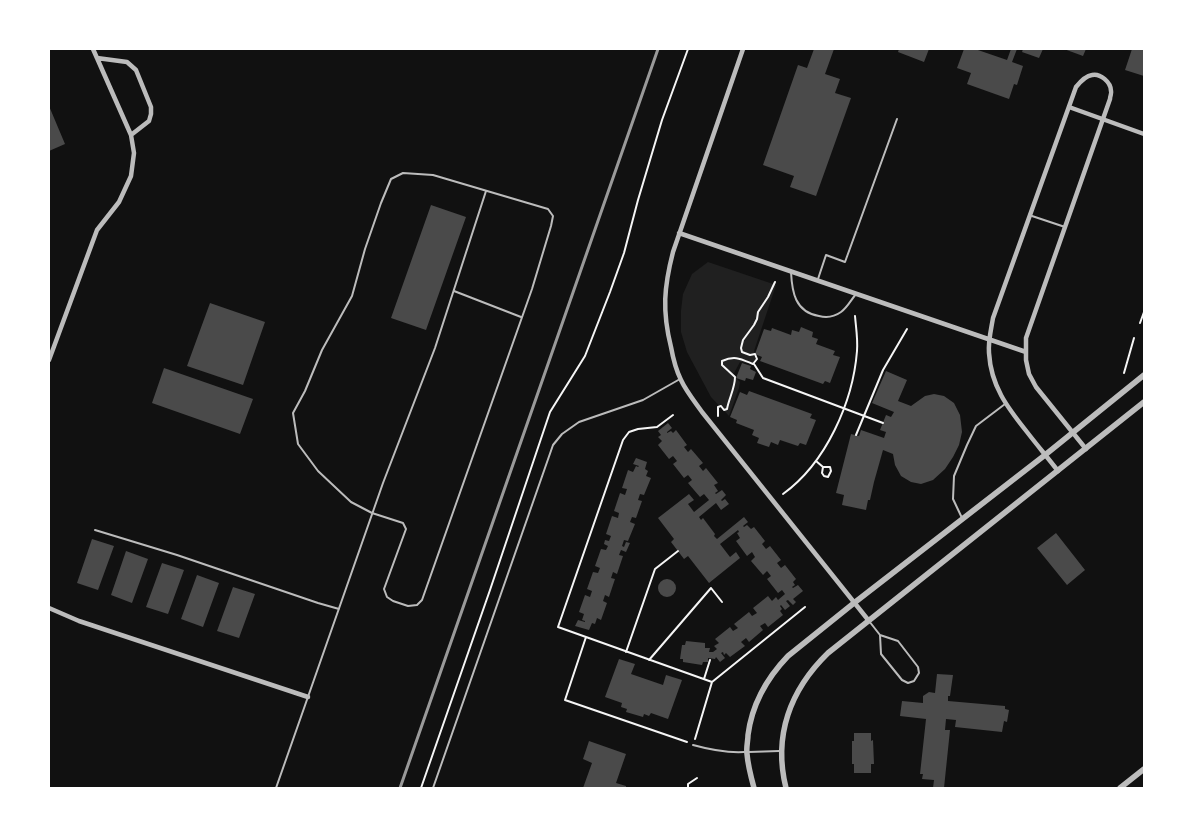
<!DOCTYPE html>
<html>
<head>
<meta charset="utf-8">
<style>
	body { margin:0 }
	#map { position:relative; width:1193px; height:837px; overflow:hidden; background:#111; font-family:"Nunito Sans",sans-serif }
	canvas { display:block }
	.frame { position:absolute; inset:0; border:50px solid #fff; pointer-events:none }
</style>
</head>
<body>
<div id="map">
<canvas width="1193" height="837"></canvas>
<div class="frame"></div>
</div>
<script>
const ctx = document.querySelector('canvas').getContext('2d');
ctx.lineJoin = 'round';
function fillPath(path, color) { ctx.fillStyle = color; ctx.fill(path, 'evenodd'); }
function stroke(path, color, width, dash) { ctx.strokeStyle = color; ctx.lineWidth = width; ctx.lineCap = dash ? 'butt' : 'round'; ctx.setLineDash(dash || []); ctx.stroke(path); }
const green = new Path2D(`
	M708,262L776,285L754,351L757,359L753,364L740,362L733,375L740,382L739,388L729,416L711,397L687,352L681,332V311L683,294L692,274Z`);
const building = new Path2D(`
	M814,49H834L825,74L840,79L835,93L851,98L816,196L790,187L794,176L763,165L798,65L807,68Z
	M899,49H929L924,62L898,52Z
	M964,49H975L1007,60L1011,49H1017L1012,62L1023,66L1017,85L1014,84L1009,99L967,84L971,73L957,68Z
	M1023,49H1043L1039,58L1022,52Z
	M1064,49H1086L1083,56Z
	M1132,49H1144V76L1125,70Z
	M49,106L65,144L49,151Z
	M431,205L466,217L426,330L391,318Z
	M210,303L265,322L243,385L187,366Z
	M801,327L813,332L812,337L818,339L816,344L835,351L833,355L840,357L830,383L825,381L823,384L760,361L762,357L755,354L764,329L771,331L772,328L791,335L792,330L799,332Z
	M742,363L751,366L750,369L756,372L753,380L746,378L745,381L736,378Z
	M164,368L253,399L240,434L152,403Z
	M886,371L907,380L898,401L911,406L925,396L934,394L944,396L954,403L960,415L962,432L959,445L953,457L945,469L933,480L921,484L911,482L901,476L895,465L893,454L883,450L874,482L870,500H868L866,510L842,505L844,495L836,493L851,434L859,436L861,430L884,438L886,432L880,430L886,415L891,417L894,412L872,403Z
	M749,391L812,414L810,418L816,420L806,445L800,443L798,446L780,440L778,445L771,442L769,447L757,443L759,438L752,435L754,430L736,423L737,420L730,417L740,392L747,395Z
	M668,423L672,428L667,432V433L671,431L673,433L676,430L687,445L684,447L688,452L691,449L703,463L699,466L703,471L706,468L718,483L714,485L718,491L715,493L716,494L722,490L726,495L721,500L722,501L725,499L729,504L721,510L716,503L699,517L701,520L703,518L715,534L714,536L717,539L744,517L748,522L743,526L744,527L747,525L751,529L754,527L765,541L762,544L766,549L770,546L781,560L777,563L781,568L785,565L796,579L793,582L795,585L792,587L793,588L798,585L803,591L793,599L796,602L793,605L788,600L786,601L790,606L785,610L781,605L780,606L782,609L780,611L783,615L768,627L765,623L760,626L763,630L749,642L746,638L741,642L745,646L730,657L726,653L724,655L723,652L721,653L725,658L720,662L716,657L715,659L708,658V662H703L702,665L683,662V659H680L682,645H685L686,641L705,643V648H710L709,652H713L717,649L714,646L719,643L715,639L730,627L733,631L738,628L734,624L749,612L752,616L757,613L753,608L768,596L772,601L776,597L778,600L785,594L782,590L778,593L767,579L771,576L767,571L763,575L751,561L755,557L752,552L747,556L736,541L740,538L737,533L739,532L738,530L720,544L730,557L736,552L740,558L709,583L688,556L684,559L671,542L674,539L658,518L689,494L694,500L688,504L694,512L709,500L704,494L700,497L688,483L692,480L688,475L684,478L673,464L677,461L673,456L669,459L658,445L662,441L658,437L661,435L658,431Z
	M636,458L647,462L645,469L648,471L646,476L651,478L644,495L640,494L638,500L642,501L636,518L632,517L630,522L635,524L628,541L624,540L622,546L624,547L626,542L630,543L626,552L621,550L619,555L623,556L617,574L613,572L611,578L615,579L609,597L605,595L603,601L607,603L601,620L597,618L595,624L592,623L589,630L575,626L578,620L585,622V621L582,620L584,614L579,612L585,595L590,597L592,591L587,589L593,572L598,573L600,568L595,566L601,549L606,550L608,546L604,544L605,540L609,541L611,536L606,534L612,516L618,518L619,513L614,511L620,493L625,495L627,489L622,488L628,470L633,472L636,466L638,467L639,466L633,464Z
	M1056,533L1085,570L1067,585L1037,548Z
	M92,539L114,546L98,590L77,583Z
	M126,551L148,559L132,603L111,595Z
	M162,563L184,570L168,614L146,607Z
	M197,575L219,583L203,627L181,619Z
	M658 588a9 9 0 1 1 18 0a9 9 0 1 1-18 0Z
	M233,587L255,594L239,638L217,631Z
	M619,659L635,664L631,674L663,685L666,675L682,680L668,719L651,713L649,716L644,714L643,717L626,712L627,709L621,707L622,703L605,697Z
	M937,674L953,675L950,696H948V701L1005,706V709L1009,710L1007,722L1004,721L1002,732L955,727L956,720L946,719L945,730H950L944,788H933L934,780L922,779L923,774H920L926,719L900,716L902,701L923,703V696L929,692L935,693Z
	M854,733H871V741L873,740L874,764H871V773H854V764H852V741H854Z
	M589,741L626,754L616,783L626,786V788H583L592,763L583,759Z`);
const path = new Path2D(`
	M1140,323L1144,312
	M754,364L763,378L883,423
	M1124,373L1134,338
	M673,415L657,427L638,429L629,432L623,440L558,627L712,682L805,607
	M718,416V407L721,406L724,410L727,409C729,398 735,388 735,377L722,365V361C735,355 741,359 753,364L757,359L755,354L750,355L742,352L741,348L743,340L754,325L757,319L758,312L768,297L775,282
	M856,435L883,370L907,329
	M816,461L823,467L822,473L824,476L828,477L831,471L830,467H823
	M783,494C826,463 853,402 857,351C858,339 856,328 855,316
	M586,637L565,700L687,742
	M626,652L655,569L678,551
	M649,660L711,588L722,602
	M704,679L710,660
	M695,739L712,682
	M421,788L490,590L550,412L585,356L610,292L624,253L638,200L662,120L688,49
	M688,788V784L697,778`);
const service = new Path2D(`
	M403,173L433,175L548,209L553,216L551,226L532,289L422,600L417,605L408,606L393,601L387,597L384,589L406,529L403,523L372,513L351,502L318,471L298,444L293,413L305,391L322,350L352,296L365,249L381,203L391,179Z
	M1032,216L1065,227
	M791,272C792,292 795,312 819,316C827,318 834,317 841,312C847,308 851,300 856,294
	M818,279L826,255L845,262L897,119
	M454,291L521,317
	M962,518L953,499L954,476L967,445L976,426L1005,404
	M95,530L177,555L318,603L339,609
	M869,621L880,635L881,654L902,680L908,683L914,681L919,673L918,667L898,641L880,635
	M693,745C711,750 726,753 744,752
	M749,752L779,751
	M276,788L383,483L435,348L486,191
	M433,788L553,445L562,434L579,422L643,400L680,379`);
const minor = new Path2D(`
	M743,49L673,252C664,287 662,311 671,347C673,358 676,370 681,380C686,391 695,402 702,412L869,621
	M97,58L127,62L136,70L151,107V114L149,121L131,135
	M1069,107L1144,134
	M679,233L1026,352
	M49,360L97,230L119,202L131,176L134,153L131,135L93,49
	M1058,471C1048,458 1037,445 1027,432C1007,407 991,386 989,353C988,341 991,330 993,318L1076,87C1080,82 1085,76 1092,75C1100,73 1111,82 1111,91C1112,93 1110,96 1110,99L1026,338V360L1029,374L1036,387L1086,449
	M49,608L79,621L308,697`);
const tertiary = new Path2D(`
	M754,788C751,777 748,766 747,754C746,748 748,741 748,735C752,704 766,679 788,656L854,603L1045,455L1144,375
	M786,788C773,736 790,690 828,653L1144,402
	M1120,788L1144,769`);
const rail = new Path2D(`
	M400,788L658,49`);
fillPath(green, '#202020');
fillPath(building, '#4a4a4a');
stroke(path, '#f5f5f5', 2);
stroke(service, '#bcbcbc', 2);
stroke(minor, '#bcbcbc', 4.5);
stroke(tertiary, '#bcbcbc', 5.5);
stroke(rail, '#9a9a9a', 3);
</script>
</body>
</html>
